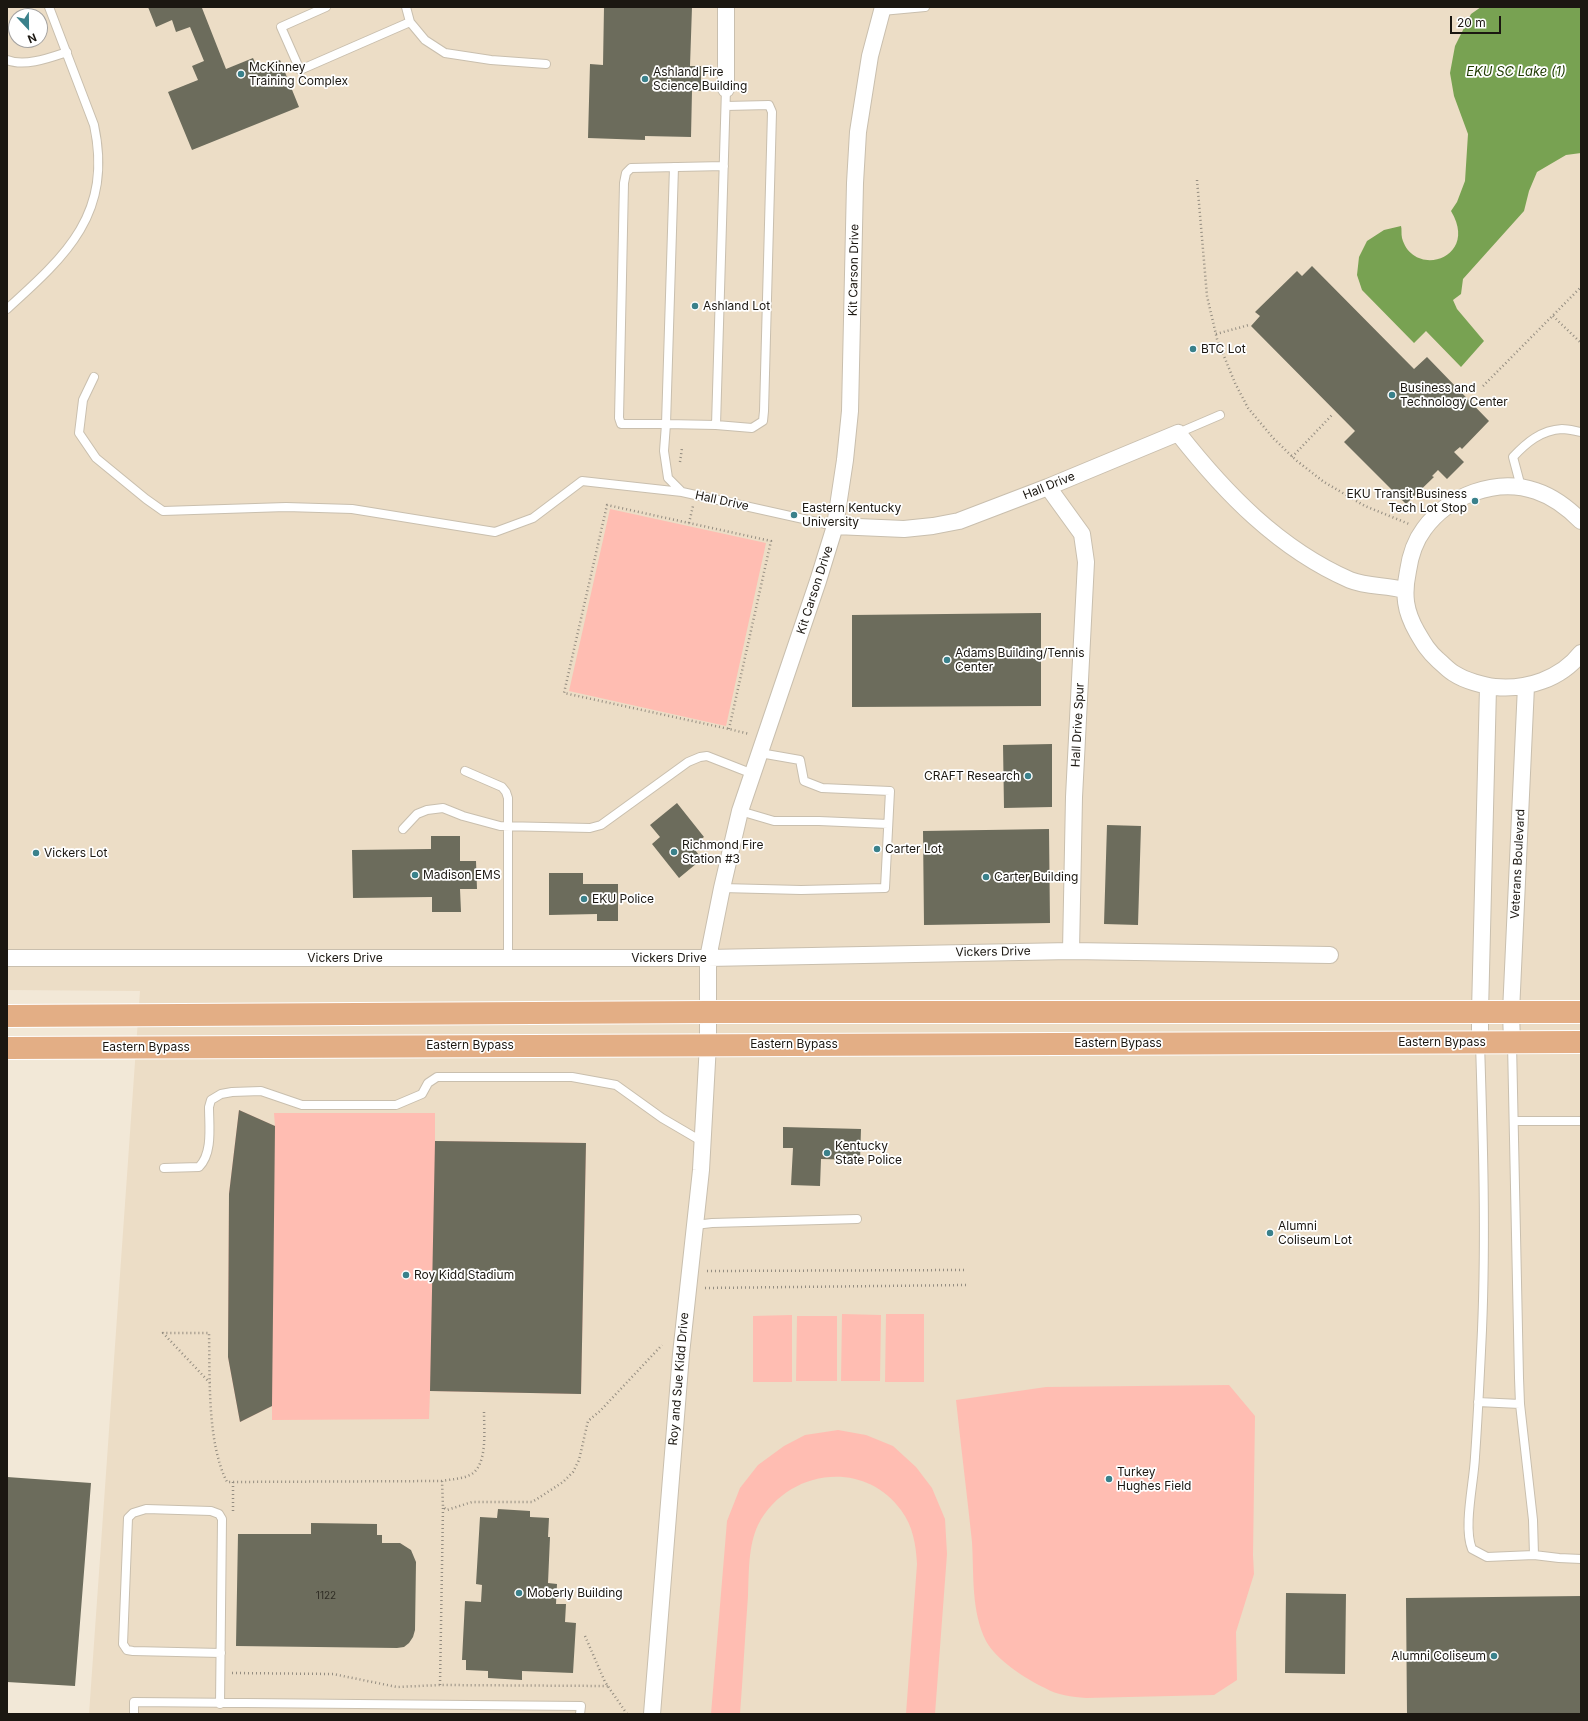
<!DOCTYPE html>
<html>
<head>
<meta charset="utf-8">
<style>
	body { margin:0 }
	#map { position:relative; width:1588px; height:1721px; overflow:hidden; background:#f2e8d7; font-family:Inter,sans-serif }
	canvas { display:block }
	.frame { position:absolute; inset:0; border:8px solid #1b1711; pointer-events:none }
	.north { position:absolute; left:8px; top:8px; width:40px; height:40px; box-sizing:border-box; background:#fff; border:1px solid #a4a2a0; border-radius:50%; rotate:158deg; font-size:11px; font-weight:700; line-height:16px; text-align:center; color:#1b1711 }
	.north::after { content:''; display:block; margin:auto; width:14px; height:18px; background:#3a818b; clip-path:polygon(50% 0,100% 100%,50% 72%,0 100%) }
	.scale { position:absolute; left:1450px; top:16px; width:51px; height:18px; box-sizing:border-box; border:2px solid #1b1711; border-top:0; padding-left:5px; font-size:12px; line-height:14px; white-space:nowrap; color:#1b1711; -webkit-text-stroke:3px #fff; paint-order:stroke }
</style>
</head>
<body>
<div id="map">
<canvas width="1588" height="1721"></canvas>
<div class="frame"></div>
<div class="north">N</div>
<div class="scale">20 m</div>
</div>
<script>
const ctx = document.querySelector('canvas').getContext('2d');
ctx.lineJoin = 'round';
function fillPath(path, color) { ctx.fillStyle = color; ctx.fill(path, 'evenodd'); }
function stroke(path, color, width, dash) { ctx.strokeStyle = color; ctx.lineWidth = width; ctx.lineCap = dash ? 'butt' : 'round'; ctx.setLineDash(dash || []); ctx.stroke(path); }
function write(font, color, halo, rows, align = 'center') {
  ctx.font = font + ' Inter,sans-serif'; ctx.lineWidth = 3.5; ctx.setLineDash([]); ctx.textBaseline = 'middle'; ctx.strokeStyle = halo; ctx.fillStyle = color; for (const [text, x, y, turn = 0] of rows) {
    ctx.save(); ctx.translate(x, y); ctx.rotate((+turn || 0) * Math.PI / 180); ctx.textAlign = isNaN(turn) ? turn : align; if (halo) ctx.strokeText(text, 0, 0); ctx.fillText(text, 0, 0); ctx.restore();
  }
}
const built = new Path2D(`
	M7,7H1581V1714H89L140,991L7,990ZM16,16H40V40H16Z`);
const green = new Path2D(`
	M610,509L766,543L726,726L569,691Z
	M239,1110L275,1126L274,1113H435V1141L586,1143L581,1394L430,1391L429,1419L272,1420V1406L240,1422L228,1357L229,1194Z
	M842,1314L881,1315L880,1381H841Z
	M886,1314H924V1382H885Z
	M792,1315V1382H753V1316Z
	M797,1316H837V1381H796Z
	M1229,1385L1255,1416L1253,1555L1254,1574L1236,1632L1237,1680L1214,1695L1086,1698C1072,1697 1057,1695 1045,1688C1026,1679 996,1660 986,1641C971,1611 974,1575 972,1542C967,1495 961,1447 956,1400L1046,1387Z
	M838,1430L866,1435L893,1446L916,1467L932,1488L945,1519L947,1554L935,1714H906L917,1564C916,1545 913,1526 901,1510C863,1458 786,1470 758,1525C748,1546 749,1573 748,1596C745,1636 743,1675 740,1714H711L727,1521L740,1488L758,1465L784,1446L805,1435Z`);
const water = new Path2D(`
	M1481,7H1581V153L1566,155L1537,172L1529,191L1524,211L1463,279L1461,294L1453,300L1457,309L1484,341L1461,367L1426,331L1414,343L1362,290L1357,275L1359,257L1367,241L1384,230L1401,226C1402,229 1401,234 1402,238C1413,279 1480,259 1451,211L1457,202L1465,181L1468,134L1454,96L1450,73L1455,46L1471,14Z`);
const building = new Path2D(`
	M148,7H205L202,8L226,69L253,58L258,69L280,60L299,107L192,150L168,92L198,80L192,66L204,61L190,27L176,32L172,20L156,27Z
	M604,7H692L690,66H701V91H692L691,137L645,136V140L588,138L590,64L603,65Z
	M1312,266L1414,369L1427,357L1489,421L1462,449L1460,447L1454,452L1464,462L1447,479L1438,470L1432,476L1434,477L1406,504L1344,442L1355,431L1251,326L1260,316L1255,312L1297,271L1302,276Z
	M1041,613V706L852,707V615Z
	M1052,744V807L1004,808L1003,745Z
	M677,803L704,837L692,846L702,859L679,878L652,844L660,837L650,825Z
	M1107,825L1141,826L1138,925L1104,924Z
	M1049,829L1050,923L924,925L923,831Z
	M431,836H460V861H476L477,889H460L461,912H432V897L353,898L352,850L431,849Z
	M549,873H583V884H618V921H597V914L549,915Z
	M239,1110L275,1126L272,1406L240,1422L228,1357L229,1194Z
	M783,1127L861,1129L860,1160L821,1159L820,1186L791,1185L793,1148H783Z
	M435,1141L586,1143L581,1394L430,1391Z
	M7,1477L91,1483L75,1686L7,1682Z
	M498,1509L530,1511V1517L549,1518L548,1537H550L548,1583L557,1584L556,1604H566L565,1622L576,1623L573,1673L522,1671V1680L488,1678V1671L466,1670V1660H462L465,1601L481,1602L482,1585L476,1584L480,1517L497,1518Z
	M311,1523L377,1524V1535H382V1543H400L411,1550L416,1562L415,1630L413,1637L409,1643L404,1647L397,1648L236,1646L238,1534H311Z
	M1286,1593L1346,1594L1345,1674L1285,1673Z
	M1581,1596V1714H1407L1406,1598Z`);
const path = new Path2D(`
	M1197,180L1207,296L1217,339L1235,383L1248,408L1274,439L1297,461L1324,482L1365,506L1409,524
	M1553,316L1581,343
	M1216,334L1249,325
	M1483,386L1581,287
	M1292,457L1332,415
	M680,462L682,448
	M689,523L693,506
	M729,729L771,541L607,505L564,693L729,729L749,734
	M707,1271L967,1270
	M705,1288L967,1285
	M210,1383L163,1333H209C210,1377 207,1443 227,1482L442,1481
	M484,1412C484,1430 488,1466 470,1475C462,1479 452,1479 442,1481L443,1507L447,1510L472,1502H532L537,1499L563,1482L573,1472L579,1460L588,1421L600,1411L662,1345
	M233,1511V1482
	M585,1636L605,1682L627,1714
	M232,1673L333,1674L397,1687L440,1685L608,1686
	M440,1685L443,1507`);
const service = new Path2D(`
	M326,7L281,27L300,70L410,22
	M406,7L410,22L425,40L445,53L491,60L546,64
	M882,11L925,7
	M7,60C25,67 49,58 67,52
	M726,89L716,425L666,424L664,451L668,478L682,492L835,526
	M674,167L666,424H621L619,418L624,183L626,173L631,168L724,166
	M7,309C67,255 113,213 94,125L49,7
	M94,377L83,400L79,433L96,458L146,499L163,511L286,507L352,509L495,532L533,518L582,481L682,492
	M716,425L752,428L763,421L764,411L772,112L769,105L726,106
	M1178,433L1220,415
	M1521,487L1513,457C1526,443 1541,430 1562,429C1568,429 1575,431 1581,432
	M465,771L502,787L506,792L508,798V958
	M740,811L774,821H819L888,824
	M403,829L417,814L427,810L443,808L463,816L500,826L590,828L601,825L688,762L700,757L707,756L753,774
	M722,888L801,890L885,888L890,791L822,788L804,781L800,760L760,753
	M1480,1043C1483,1139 1486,1234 1482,1330C1480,1372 1478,1415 1475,1457C1474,1482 1463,1527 1472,1549L1487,1557L1534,1555L1533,1520L1520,1404L1519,1378L1512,1043
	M1514,1121H1581
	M164,1168L199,1167C213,1153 209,1126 209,1107L211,1100L221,1094L232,1092L261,1091L302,1105H396L422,1094L428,1083L437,1077H572L616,1085L662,1118L703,1142
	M695,1225L712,1223L857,1219
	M1478,1402L1520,1404
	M1534,1555L1559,1558L1581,1559
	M220,1704L222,1519L219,1514L211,1511L146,1509L133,1513L128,1518L123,1644L127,1650L133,1651L221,1653
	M134,1714V1702L581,1706L580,1714`);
const minor = new Path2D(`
	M726,7V89
	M1048,487L1082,534L1086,562L1074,797L1071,951
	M1581,521C1568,508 1554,497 1536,491C1496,477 1448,496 1424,529C1415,541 1410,557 1408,571C1403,595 1405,611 1417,632C1424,644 1428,651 1438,660C1444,665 1449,671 1455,674C1464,680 1484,686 1495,687C1526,690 1561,679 1581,653
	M835,526L904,529L933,526L959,521L1048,487L1178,433C1225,493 1279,549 1350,580C1367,587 1387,585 1404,590
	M7,958H708L1071,951L1330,955
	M1480,1042V1012L1488,687
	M1512,1042L1511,1012L1526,686
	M652,1714L681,1354L701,1170L708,1044V958L722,888L740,811L818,581L835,526L845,460L850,411L855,183L858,132L870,56L883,7`);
const primary = new Path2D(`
	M7,1016L708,1012H1581
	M7,1048L1581,1042`);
const markers = [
	[241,74,4,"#3a818b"],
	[645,79,4,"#3a818b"],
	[695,306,4,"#3a818b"],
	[1193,349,4,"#3a818b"],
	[1392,395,4,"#3a818b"],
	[1475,501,4,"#3a818b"],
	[794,515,4,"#3a818b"],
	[947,660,4,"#3a818b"],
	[1028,776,4,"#3a818b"],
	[877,849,4,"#3a818b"],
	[674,852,4,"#3a818b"],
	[36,853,4,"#3a818b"],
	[415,875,4,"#3a818b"],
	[986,877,4,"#3a818b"],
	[584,899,4,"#3a818b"],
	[827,1153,4,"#3a818b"],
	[1270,1233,4,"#3a818b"],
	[406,1275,4,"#3a818b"],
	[1109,1479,4,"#3a818b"],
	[519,1593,4,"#3a818b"],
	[1494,1656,4,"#3a818b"]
];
const numberNames = [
	["1122",326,1596]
];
const poiNames = [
	["McKinney",249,67],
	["Training Complex",249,81],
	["Ashland Fire",653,72],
	["Science Building",653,86],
	["Ashland Lot",703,306],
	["BTC Lot",1201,349],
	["Business and",1400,388],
	["Technology Center",1400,402],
	["EKU Transit Business",1467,494,"right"],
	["Tech Lot Stop",1467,508,"right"],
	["Eastern Kentucky",802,508],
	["University",802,522],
	["Adams Building/Tennis",955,653],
	["Center",955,667],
	["CRAFT Research",1020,776,"right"],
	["Richmond Fire",682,845],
	["Station #3",682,859],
	["Carter Lot",885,849],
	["Vickers Lot",44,853],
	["Madison EMS",423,875],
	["Carter Building",994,877],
	["EKU Police",592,899],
	["Kentucky",835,1146],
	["State Police",835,1160],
	["Alumni",1278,1226],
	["Coliseum Lot",1278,1240],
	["Roy Kidd Stadium",414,1275],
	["Turkey",1117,1472],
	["Hughes Field",1117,1486],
	["Moberly Building",527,1593],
	["Alumni Coliseum",1486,1656,"right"]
];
const streetNames = [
	["Kit Carson Drive",854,270,-89],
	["Hall Drive",1049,486,-22],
	["Hall Drive",722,501,12],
	["Kit Carson Drive",815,590,-72],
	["Hall Drive Spur",1078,725,-87],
	["Veterans Boulevard",1518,864,-87],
	["Vickers Drive",993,952,-1],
	["Vickers Drive",345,958],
	["Vickers Drive",669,958],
	["Eastern Bypass",1442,1042],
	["Eastern Bypass",1118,1043],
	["Eastern Bypass",794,1044],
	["Eastern Bypass",470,1045],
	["Eastern Bypass",146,1047],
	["Roy and Sue Kidd Drive",679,1379,-85]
];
const waterNames = [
	["EKU SC Lake (1)",1516,72]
];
fillPath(built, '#ecddc6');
fillPath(green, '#ffbdb2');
fillPath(water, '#78a252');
fillPath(building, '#6c6c5c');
stroke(service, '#c9bfae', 10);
stroke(minor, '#c9bfae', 18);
stroke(primary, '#fff', 24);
stroke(path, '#948d81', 2.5, [1, 3]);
stroke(service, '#fff', 8);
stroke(minor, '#fff', 16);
stroke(primary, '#e3ae85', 22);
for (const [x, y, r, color] of markers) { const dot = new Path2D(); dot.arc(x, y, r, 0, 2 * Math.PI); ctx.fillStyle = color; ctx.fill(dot); stroke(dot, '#fff', 1.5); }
write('10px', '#2f2c24', null, numberNames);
write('12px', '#1b1711', '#fff', poiNames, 'left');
write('12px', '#1b1711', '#fff', streetNames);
write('italic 13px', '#1f3a00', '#fff', waterNames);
</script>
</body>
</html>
